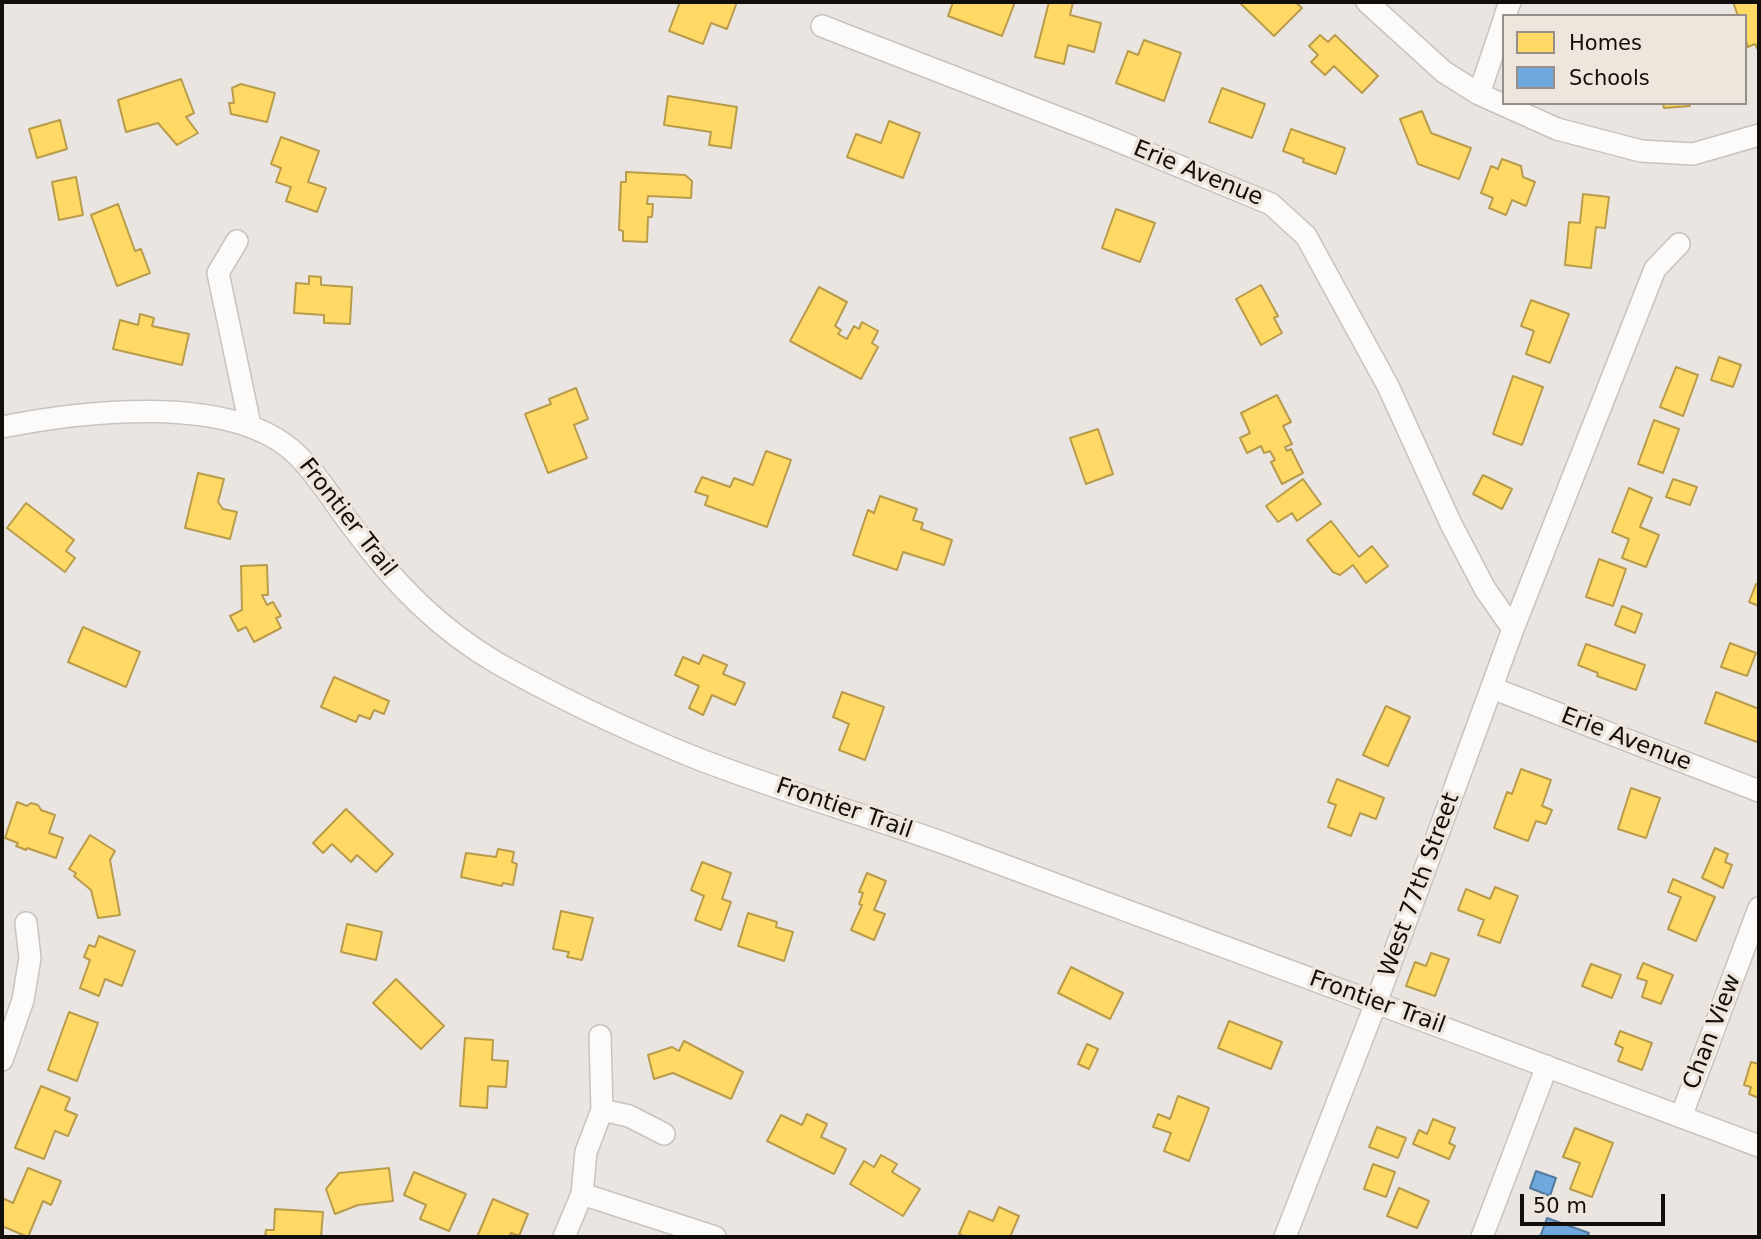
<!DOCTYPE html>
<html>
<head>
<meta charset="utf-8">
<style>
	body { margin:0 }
	#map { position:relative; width:1761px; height:1239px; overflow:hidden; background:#eae5e1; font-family:"DejaVu Sans",sans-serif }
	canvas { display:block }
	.frame { position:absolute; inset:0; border:4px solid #110e0b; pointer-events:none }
	.legend { position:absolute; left:1502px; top:14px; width:245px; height:91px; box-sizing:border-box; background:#eee5dd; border:2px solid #968f89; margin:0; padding:9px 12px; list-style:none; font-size:21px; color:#110e0b }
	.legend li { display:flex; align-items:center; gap:14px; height:35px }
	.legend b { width:35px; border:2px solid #968f89 }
	.scale { position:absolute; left:1520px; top:1194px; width:145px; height:32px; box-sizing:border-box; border:4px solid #110e0b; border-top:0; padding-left:9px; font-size:21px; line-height:24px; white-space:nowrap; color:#110e0b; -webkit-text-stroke:5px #eee5dd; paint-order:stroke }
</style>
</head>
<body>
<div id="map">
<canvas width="1761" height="1239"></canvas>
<div class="frame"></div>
<ul class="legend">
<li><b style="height:19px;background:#ffd966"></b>Homes</li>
<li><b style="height:19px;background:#6fa8dc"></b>Schools</li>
</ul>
<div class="scale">50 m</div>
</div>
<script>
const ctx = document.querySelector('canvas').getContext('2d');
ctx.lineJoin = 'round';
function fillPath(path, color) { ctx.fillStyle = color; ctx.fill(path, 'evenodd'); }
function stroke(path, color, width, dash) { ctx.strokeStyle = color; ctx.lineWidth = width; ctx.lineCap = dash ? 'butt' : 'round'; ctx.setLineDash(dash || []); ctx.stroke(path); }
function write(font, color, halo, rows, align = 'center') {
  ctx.font = font + ' "DejaVu Sans",sans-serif'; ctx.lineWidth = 7; ctx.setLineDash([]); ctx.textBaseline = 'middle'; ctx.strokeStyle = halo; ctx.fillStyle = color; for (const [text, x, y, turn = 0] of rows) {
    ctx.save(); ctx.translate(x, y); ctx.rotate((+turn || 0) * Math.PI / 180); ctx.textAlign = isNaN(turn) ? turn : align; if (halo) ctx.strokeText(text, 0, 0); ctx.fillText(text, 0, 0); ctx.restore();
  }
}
const homes = new Path2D(`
	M680,2H737L727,29L711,23L703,44L669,31Z
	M953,2H1015L1002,36L948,16Z
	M1049,2H1073L1070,15L1101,23L1094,52L1068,45L1064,64L1035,57Z
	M1239,2H1295L1302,8L1274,36Z
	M1733,2H1759V52L1755,44L1748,47L1745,38V16H1738Z
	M1320,35L1328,42L1335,35L1378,76L1362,93L1334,66L1325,75L1311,62L1318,55L1309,46Z
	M1144,40L1181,53L1164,101L1116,83L1128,51L1138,55Z
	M181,79L194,113L186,117L198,133L177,145L158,123L126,132L118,100Z
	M241,84L275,93L267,122L231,114L229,103H234L232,88Z
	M1222,88L1265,104L1252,138L1209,122Z
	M668,96L737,107L731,148L709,145L711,132L664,125Z
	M1663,103H1689L1690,106L1664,108Z
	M1422,111L1431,133L1471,148L1459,179L1418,164L1400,119Z
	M60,120L67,149L37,158L29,129Z
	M889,121L920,133L903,178L847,157L856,134L881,143Z
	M1291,129L1345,148L1336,174L1303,162L1304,159L1283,151Z
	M281,137L319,151L308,182L326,188L317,212L286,201L291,187L276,182L281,168L271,164Z
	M1502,159L1521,166L1523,177L1535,182L1526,206L1512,200L1506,215L1489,208L1493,198L1481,193L1491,166L1498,169Z
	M626,172L685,175L692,181L691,198L648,196L647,204H653L652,217H648L647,242L623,241V231L619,230L621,182H626Z
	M76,177L83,215L59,220L52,182Z
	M1583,194L1609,197L1605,228L1596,227L1591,268L1565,265L1569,222L1580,223Z
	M118,204L135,251L141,249L150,273L117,286L91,215Z
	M1116,209L1155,223L1140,262L1102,248Z
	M309,276L321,277V285L352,287L350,324L324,323V315L294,313L296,283L309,284Z
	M1261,285L1278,316L1274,318L1282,333L1261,345L1236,299Z
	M819,287L847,302L835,326L841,330L838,334L847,339L854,326L859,329L862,322L878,331L872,343L878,347L861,379L790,341Z
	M1531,300L1569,314L1550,363L1526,354L1534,331L1521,326Z
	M140,314L154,318L152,326L189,334L182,365L113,349L120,320L138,325Z
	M1719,357L1741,365L1733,387L1711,380Z
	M1676,367L1698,375L1683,416L1660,407Z
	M1513,376L1543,387L1522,445L1493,434Z
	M576,388L588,419L574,425L587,458L548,473L525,414L551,404L549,399Z
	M1277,395L1291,422L1283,426L1292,444L1285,447L1287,451L1291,449L1303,473L1282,484L1271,462L1275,460L1270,451L1264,453L1261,446L1247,453L1240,438L1250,433L1241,413Z
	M1654,420L1679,429L1663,473L1638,464Z
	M1098,429L1113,474L1086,484L1070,438Z
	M766,451L791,460L767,527L705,505L708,496L695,492L702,477L730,487L734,478L753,485Z
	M198,473L224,479L218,502L223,509L237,512L230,539L185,528Z
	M1483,475L1512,489L1502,509L1473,494Z
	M1303,479L1321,504L1297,521L1292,513L1278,522L1266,506Z
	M1673,479L1697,487L1690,505L1666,497Z
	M1629,488L1652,498L1640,527L1659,535L1646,567L1622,558L1629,539L1612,532Z
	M880,496L917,509L913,520L923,523L921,529L952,540L944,565L903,552L897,570L853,555L868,510L874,513Z
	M26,503L74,540L66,551L75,558L65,572L7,528Z
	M1331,521L1359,557L1372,546L1388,566L1366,583L1353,565L1340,575L1333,572L1307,540Z
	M1599,559L1626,569L1613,606L1586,597Z
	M267,565L268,595H262L267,605L273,602L281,616L276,618L281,628L254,642L246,627L238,631L230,616L242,610L241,566Z
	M1756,584L1759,585V606L1749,602Z
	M1622,606L1642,614L1635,633L1615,625Z
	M83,627L140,652L126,687L68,662Z
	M1730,643L1756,653L1747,676L1721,667Z
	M1586,644L1645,665L1636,690L1597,676L1598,673L1578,665Z
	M703,655L727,665L723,674L745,683L735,705L712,695L703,715L689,708L699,686L675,675L683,657L699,664Z
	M334,677L389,701L384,714L374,710L370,719L359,715L356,722L321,707Z
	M842,692L884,707L865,760L839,750L849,724L833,717Z
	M1716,692L1759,709V736L1757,742L1705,723Z
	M1386,706L1410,717L1388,766L1363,755Z
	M1521,769L1551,780L1542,806L1552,810L1546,824L1536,821L1528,841L1494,828L1507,792L1512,794Z
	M1337,779L1384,798L1376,819L1360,813L1351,836L1328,827L1336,805L1328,802Z
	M1631,788L1660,798L1646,838L1618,829Z
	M17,802L27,806L31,803L38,805L41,810L55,815L49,833L63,838L56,858L27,848L26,850L16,846L18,843L5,838Z
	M346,809L393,854L376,872L357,855L351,862L332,844L323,853L313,843Z
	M90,835L115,851L110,860L120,915L98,918L91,890L74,876L76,873L69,869Z
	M1715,848L1728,854L1725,862L1732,865L1723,888L1702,878Z
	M498,849L514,852L512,862L517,864L513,885L503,883L502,886L461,877L466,853L496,857Z
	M702,862L731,873L722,899L731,902L721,930L695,920L704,896L691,890Z
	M867,873L886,881L874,910L885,914L874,940L851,930L862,905L859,904L863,893L859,892Z
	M1673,879L1715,897L1696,941L1668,929L1681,897L1668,892Z
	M1495,887L1518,896L1500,943L1478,935L1484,920L1458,910L1466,889L1490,899Z
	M561,911L593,918L582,960L567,957L569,952L553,949Z
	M748,913L777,922L776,927L793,932L784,961L738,946Z
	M347,924L382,932L376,960L341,952Z
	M99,936L135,951L122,986L105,979L99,996L80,988L90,960L84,957L89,945L95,947Z
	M1431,953L1449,959L1435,996L1406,986L1415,962L1426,966Z
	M1643,963L1673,975L1661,1004L1642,997L1647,981L1637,978Z
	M1591,964L1621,975L1612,998L1582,986Z
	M1071,967L1123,993L1110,1019L1058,993Z
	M396,979L444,1026L421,1049L373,1003Z
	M69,1012L98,1023L77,1081L48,1070Z
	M1229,1021L1282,1042L1271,1069L1218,1048Z
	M1620,1031L1652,1043L1642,1070L1618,1061L1623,1048L1615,1044Z
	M465,1038L493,1040L492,1060L508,1061L506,1087L488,1086L487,1108L460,1106Z
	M684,1041L743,1072L731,1099L673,1073L654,1079L648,1055L672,1047L679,1051Z
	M1087,1044L1098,1049L1089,1069L1078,1064Z
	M1751,1062L1759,1064V1098L1749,1094L1751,1087L1744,1085Z
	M41,1086L70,1098L65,1110L77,1115L68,1136L55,1131L44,1159L15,1148Z
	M1178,1096L1209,1108L1189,1161L1164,1151L1171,1133L1153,1127L1158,1114L1170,1119Z
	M807,1114L827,1124L821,1137L846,1149L834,1174L767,1141L781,1115L802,1125Z
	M1433,1119L1455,1128L1449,1143L1455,1146L1449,1159L1413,1144L1419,1130L1427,1134Z
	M1377,1127L1406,1138L1398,1158L1369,1147Z
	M1575,1128L1613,1143L1592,1197L1570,1189L1580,1163L1563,1157Z
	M881,1155L897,1164L892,1172L920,1189L903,1216L850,1184L864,1161L874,1167Z
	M1373,1164L1395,1172L1386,1197L1364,1189Z
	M28,1168L61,1181L51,1205L43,1201L28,1237L2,1226V1198L13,1203Z
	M389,1168L393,1201L358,1205L335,1214L326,1189L339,1173Z
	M414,1172L466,1194L449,1231L420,1219L426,1205L404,1195Z
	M1399,1188L1429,1201L1417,1228L1387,1216Z
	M493,1199L528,1214L519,1236L511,1233L509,1237H477Z
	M999,1207L1019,1216L1010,1237H966L959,1234L969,1211L993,1221Z
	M275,1209L323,1212L321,1237H265L266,1230H274Z`);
const schools = new Path2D(`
	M1536,1171L1556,1178L1550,1196L1530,1188Z
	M1547,1218L1589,1233L1587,1237H1540Z`);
const minor = new Path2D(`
	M1367,2L1444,72L1479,94L1557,129L1641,151L1693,154L1759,135
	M1505,16L1510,2
	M822,26L1106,136L1271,204L1306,236L1388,386L1451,524L1485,589L1513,629
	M1479,94L1504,20
	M237,241L218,273L250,425
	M2,427C82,411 231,393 295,453C317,473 336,506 355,530C395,584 439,629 497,663C559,698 625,729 691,756C779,791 871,816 960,849C1227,947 1493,1046 1759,1146
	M1492,688L1759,791
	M2,1060L23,1000L30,958L26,923
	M602,1110L629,1116L664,1134
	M1681,1117L1759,908
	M582,1194L715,1237
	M564,1237L582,1194L586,1152L602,1110L600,1036
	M1285,1237L1376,1003L1513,629L1655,269L1679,244
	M1482,1237L1547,1066`);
const streetNames = [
	["Erie Avenue",1198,174,22],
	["Frontier Trail",347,518,52],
	["Erie Avenue",1626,740,21],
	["Frontier Trail",844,809,19],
	["West 77th Street",1420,885,-70],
	["Frontier Trail",1377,1003,20],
	["Chan View",1713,1032,-69]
];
fillPath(homes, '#ffd966');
stroke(homes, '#b89c4b', 2);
fillPath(schools, '#6fa8dc');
stroke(schools, '#537a9d', 2);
stroke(minor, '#c7c3c0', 24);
stroke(minor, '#fcfbfa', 21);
write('23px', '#110e0b', '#eee5dd', streetNames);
</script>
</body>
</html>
